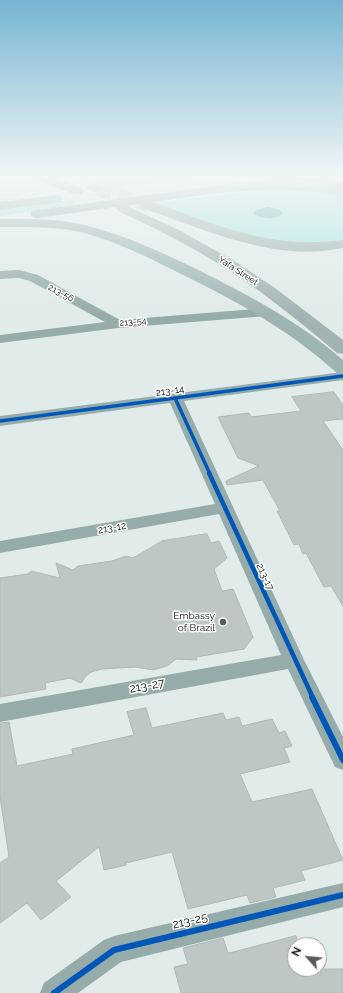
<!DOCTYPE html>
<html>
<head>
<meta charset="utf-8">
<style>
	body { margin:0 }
	#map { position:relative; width:343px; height:993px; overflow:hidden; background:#e0ebea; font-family:Raleway,sans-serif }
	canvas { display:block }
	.north { position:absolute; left:287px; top:937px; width:40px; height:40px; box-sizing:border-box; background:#fff; border:1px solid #9d9f9f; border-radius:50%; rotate:297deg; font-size:11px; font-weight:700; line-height:16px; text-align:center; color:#09100f }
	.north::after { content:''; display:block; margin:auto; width:14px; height:18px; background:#545d5c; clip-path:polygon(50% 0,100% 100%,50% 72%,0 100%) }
</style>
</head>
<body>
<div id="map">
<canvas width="343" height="993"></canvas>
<div class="north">N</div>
</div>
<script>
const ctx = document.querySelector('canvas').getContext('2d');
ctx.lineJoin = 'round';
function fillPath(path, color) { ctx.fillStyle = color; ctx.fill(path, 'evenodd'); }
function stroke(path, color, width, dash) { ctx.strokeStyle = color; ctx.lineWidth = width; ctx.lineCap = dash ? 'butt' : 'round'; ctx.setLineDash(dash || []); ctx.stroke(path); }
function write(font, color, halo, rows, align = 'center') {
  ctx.font = font + ' Raleway,sans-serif'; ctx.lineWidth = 3; ctx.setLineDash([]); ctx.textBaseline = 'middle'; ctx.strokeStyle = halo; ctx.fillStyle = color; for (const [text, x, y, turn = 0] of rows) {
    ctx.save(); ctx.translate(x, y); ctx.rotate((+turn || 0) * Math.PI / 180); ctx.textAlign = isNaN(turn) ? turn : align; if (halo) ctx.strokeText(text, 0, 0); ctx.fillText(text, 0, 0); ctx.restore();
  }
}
const green = new Path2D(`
	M76,176H203L111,188Z
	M295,188L343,196V240C275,253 217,226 154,203L256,190Z
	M70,200L73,201L74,205L0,216V210Z`);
const water = new Path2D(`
	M267,207L279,209L283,214C275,220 262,219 254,214V211Z`);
const building = new Path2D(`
	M334,392L343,405V419L323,421L343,450V606L331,586L324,587L306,553L303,554L299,544L294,545L277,511H280L263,480L227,485L226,481L259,466L238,458L218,417L249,413L251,417L301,411L292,397Z
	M207,534L211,543L219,541L227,558L214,569L222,591L233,589L253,637L244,649L196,657L197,660L176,659L167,666L153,670L135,667L102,669L91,672L86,676L81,683L70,678L45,683L46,689L0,697V578L28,574L31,571L60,578L56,563L73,570L78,566L112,561L126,556L133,558L162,541Z
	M146,708L152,728L223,713L226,720L239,717L242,726L272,719L279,733L285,731L292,746L284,748L290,762L240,774L252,802L312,789L343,860L301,871L305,880L273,888L276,897L250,903L247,895L188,909L172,852L126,863V865L104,870L99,847L56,881L71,897L41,920L27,903L0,923V863L9,857L0,796V723L9,722L17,766L73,754L72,749L134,735L127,712Z
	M296,936L299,945H295V969H343V993H181L174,967L188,964L183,948L223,938L228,953Z`);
const highwayTunnel = new Path2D(`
	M98,189L147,205`);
const street = new Path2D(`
	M19,270L38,275L120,320L267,308L271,309L273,312L271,315L267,316L118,328L0,343V335L105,322L30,281L19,278L0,279V271Z
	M343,372V380L184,401L304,660L343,737V770L335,767L288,669L0,722V704L281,655L219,514L0,553V541L215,504L170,403L0,426V416Z
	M343,883V907L121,962L78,993H40L44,983L104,940L114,936Z`);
const secondary = new Path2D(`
	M288,176H319L343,181V189L305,181L37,218L32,217L30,214L32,211L37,210Z
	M56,195L61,196L62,199L61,202L0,210V202Z
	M0,219C25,219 51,218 75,223C114,231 150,247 186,264C241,291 296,319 343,360V374L337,373C287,328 231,298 171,269C143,255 114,241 84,233C57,226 28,227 0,227Z`);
const highway = new Path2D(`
	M30,176H47L82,188L84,191L82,194H74L32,179Z
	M267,182C293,182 318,183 343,188V196C302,188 262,189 221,193L217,192L215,189L217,186L221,185Z
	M92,183L102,186L104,189L102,192C97,193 89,192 86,187L88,184Z
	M147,201C165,205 182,213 199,219C250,237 289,247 343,240V248C326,251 309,253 291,251C239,246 191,225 142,208L140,205L142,202Z
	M123,204L179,230L236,262L275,288L343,340V354L337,353C301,323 265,293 225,268C191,246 155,228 118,211L116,208L118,205Z`);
const cyclewayFar2 = new Path2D(`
	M175,398L210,474
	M0,421L343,376`);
const cyclewayFar1 = new Path2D(`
	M209,473L313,698`);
const cycleway = new Path2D(`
	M312,697L343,760
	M54,993L114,950L343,895`);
const markers = [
	[223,622,4,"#545d5c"]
];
const farStreetnames = [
	["Yafa Street",238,271,33],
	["213-56",61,293,28],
	["213-54",133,322,-5]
];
const streetNames = [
	["213-14",170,391,-8],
	["213-12",112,528,-10],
	["213-17",265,577,65]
];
const poiNames = [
	["Embassy",215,616],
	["of Brazil",215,628]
];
const nearStreetnames = [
	["213-27",147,686,-10],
	["213-25",190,921,-13]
];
fillPath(green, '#abe4e0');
fillPath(water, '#6db6b1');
fillPath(building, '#bec6c6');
stroke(building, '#b0b8b7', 1);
stroke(highwayTunnel, '#c0cac9', 14, [14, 7]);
fillPath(street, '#95acaa');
fillPath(secondary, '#9eb4b3');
fillPath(highway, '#a1b4b3');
stroke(cyclewayFar2, '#0057b8', 3.5);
stroke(cyclewayFar1, '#0057b8', 4.5);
stroke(cycleway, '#0057b8', 6);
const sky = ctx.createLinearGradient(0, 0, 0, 315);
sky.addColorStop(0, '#77b5d2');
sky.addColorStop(0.56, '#f1f6f6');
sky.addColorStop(1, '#f1f6f600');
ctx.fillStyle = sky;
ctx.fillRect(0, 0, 343, 315);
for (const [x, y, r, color] of markers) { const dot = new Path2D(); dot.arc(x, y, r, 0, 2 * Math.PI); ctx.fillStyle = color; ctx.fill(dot); stroke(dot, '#fff', 1.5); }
write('9px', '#09100f', '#fff', farStreetnames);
write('10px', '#09100f', '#fff', streetNames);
write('10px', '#09100f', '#fff', poiNames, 'right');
write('12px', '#09100f', '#fff', nearStreetnames);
</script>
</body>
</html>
